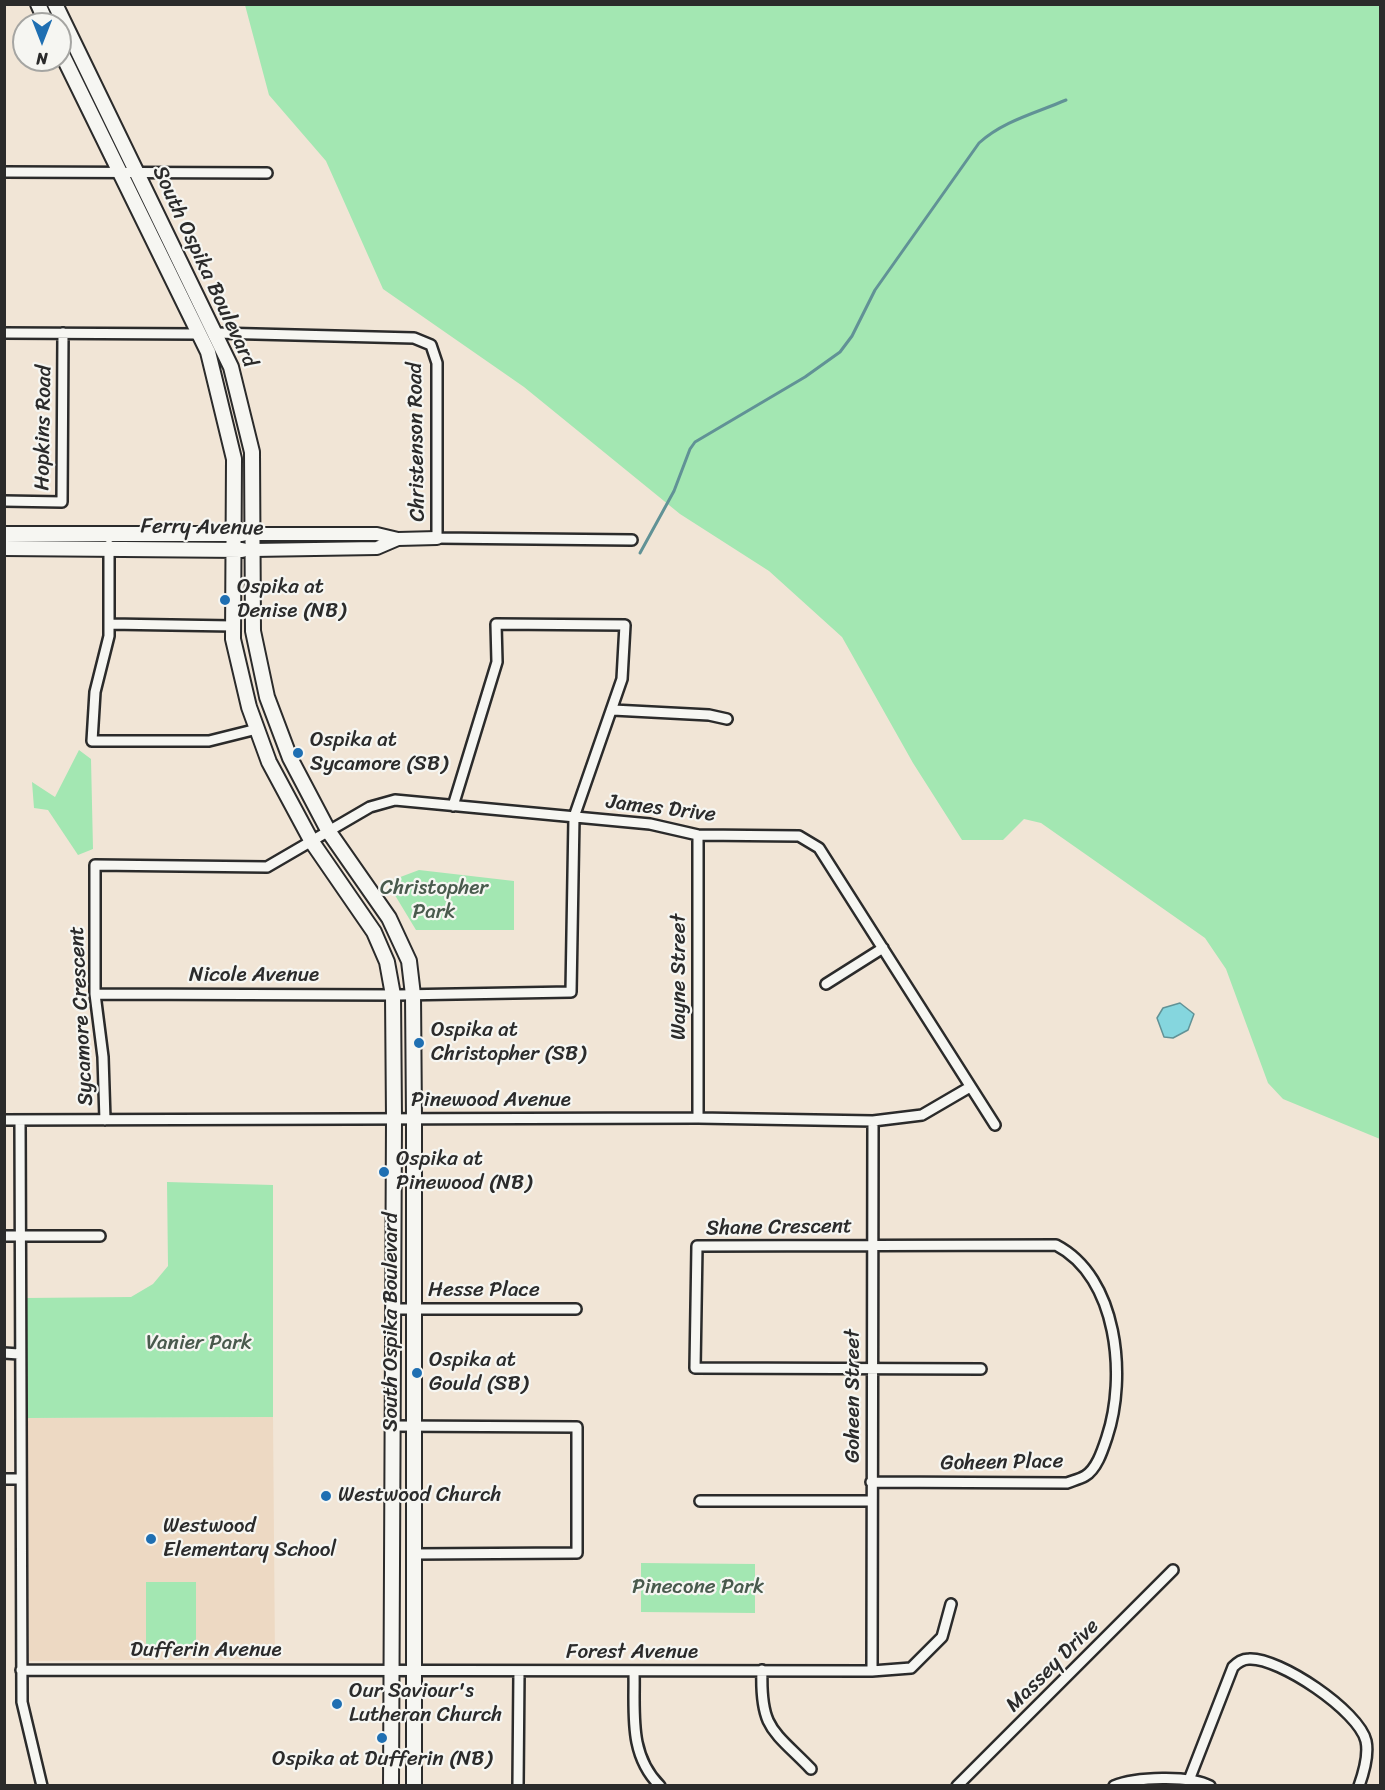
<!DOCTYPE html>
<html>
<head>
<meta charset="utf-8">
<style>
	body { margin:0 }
	#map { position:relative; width:1385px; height:1790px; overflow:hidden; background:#f1e5d6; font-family:Sriracha,sans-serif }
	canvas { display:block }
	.frame { position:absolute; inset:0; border:6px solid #2b2b2b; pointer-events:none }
	.north { position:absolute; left:12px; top:12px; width:60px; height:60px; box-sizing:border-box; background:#f6f6f2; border:2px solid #a5a5a2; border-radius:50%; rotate:180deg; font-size:16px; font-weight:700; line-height:24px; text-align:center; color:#2b2b2b }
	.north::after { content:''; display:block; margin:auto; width:21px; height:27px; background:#1f6fb2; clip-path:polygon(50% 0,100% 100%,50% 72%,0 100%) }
</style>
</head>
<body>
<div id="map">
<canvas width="1385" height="1790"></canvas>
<div class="frame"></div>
<div class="north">N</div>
</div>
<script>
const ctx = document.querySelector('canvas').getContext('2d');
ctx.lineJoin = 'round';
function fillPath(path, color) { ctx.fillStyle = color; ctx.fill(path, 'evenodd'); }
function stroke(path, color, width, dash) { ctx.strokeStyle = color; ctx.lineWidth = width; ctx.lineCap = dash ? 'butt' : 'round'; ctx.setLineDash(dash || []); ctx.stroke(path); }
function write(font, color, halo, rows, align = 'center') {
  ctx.font = font + ' Sriracha,sans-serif'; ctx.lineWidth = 4.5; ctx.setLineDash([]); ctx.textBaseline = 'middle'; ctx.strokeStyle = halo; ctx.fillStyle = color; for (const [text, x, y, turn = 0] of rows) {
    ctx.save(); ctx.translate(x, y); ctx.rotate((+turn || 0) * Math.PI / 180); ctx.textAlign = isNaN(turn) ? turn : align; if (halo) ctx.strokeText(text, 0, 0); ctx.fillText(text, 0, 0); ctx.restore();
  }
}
const built = new Path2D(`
	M273,1417L275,1659L29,1661L28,1418Z`);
const green = new Path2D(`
	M245,5H1380V1139L1283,1099L1268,1083L1226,969L1205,938L1041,823L1024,819L1003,840H962L913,763L842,637L769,571L680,514L524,387L383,289L326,161L269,95Z
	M79,750L91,759L93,849L78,855L48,810L34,808L32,782L55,797Z
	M419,870L514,881V930H416L387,882Z
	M167,1182L273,1185V1417L28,1418L26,1298L131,1297L153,1284L168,1266Z
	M641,1563L755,1564V1613L641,1612Z
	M146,1582H196V1649H146Z`);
const water = new Path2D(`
	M1180,1003L1194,1014L1188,1030L1173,1038L1164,1037L1157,1018L1163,1008Z`);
const stream = new Path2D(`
	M640,553L674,491L690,449L695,442L805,377L840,352L852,336L875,290L979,143C1003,121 1036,113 1066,100`);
const minor = new Path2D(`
	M4,172L267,173
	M4,333L198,334
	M216,333L414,338L431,345L437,363V538L632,540
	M4,501L62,502L63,333
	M109,545V636L95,692L92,741H209L257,729
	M109,624L233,626
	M613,710L709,715L727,719
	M698,835V1118
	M826,984L883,948
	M95,994L399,995L571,992L574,817L622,679L625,625L496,624L497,662L453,806
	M4,1120L698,1118L873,1121L922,1115L970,1087
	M20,1120L22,1702L42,1786
	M105,1120L103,1057L95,994V865L267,867L370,807L395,800L650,824L698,835L799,836L819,848L995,1125
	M4,1236H100
	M393,1309H576
	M4,1353L19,1354
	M393,1426L577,1427V1553L413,1554
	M4,1479H20
	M871,1482L1067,1483C1072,1481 1080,1479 1085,1476C1097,1469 1103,1449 1107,1437C1127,1377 1118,1277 1056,1245L697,1246L695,1368L981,1369
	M700,1501H871
	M21,1670L872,1671L911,1668L942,1637L951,1604
	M762,1670C760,1729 773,1730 811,1769
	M634,1671C635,1713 628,1754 660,1786
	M872,1671L873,1121
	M1189,1780L1233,1667C1238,1662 1242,1659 1249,1659C1279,1657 1359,1711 1366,1741C1369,1755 1364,1772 1359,1786
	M518,1786L519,1671
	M957,1786L1173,1570
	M1114,1786C1135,1777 1190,1775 1210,1786`);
const tertiary = new Path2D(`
	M253,534H377L398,539L437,538
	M253,550L377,548L398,539`);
const secondary = new Path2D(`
	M38,4L47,24
	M55,4L231,367L252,452L253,631L267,697L290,758L329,832L389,918L409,961L413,995L414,1119V1786
	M60,50L208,352L234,459L233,639L249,707L269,762L312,842L374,932L387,962L393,995L394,1119L391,1786
	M4,534H242
	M4,548L242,550`);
const markers = [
	[225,600,6,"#1f6fb2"],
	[298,753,6,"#1f6fb2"],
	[419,1043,6,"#1f6fb2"],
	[384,1172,6,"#1f6fb2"],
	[417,1373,6,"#1f6fb2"],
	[326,1496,6,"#1f6fb2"],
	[151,1539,6,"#1f6fb2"],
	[337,1704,6,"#1f6fb2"],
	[382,1738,6,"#1f6fb2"]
];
const streetNames = [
	["South Ospika Boulevard",204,267,65],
	["Hopkins Road",44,428,-89],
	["Christenson Road",417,442,-91],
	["Ferry Avenue",202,528,1],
	["James Drive",661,809,7],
	["Nicole Avenue",254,976],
	["Wayne Street",680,977,-90],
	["Sycamore Crescent",82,1016,-93],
	["Pinewood Avenue",491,1101],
	["Shane Crescent",779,1228,-1],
	["Hesse Place",484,1291],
	["South Ospika Boulevard",392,1322,-90],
	["Goheen Street",854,1396,-90],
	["Goheen Place",1002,1463,-1],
	["Dufferin Avenue",206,1651],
	["Forest Avenue",632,1653],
	["Massey Drive",1053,1666,-45]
];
const poiNames = [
	["Ospika at",237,588],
	["Denise (NB)",237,612],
	["Ospika at",310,741],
	["Sycamore (SB)",310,765],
	["Ospika at",431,1031],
	["Christopher (SB)",431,1055],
	["Ospika at",396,1160],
	["Pinewood (NB)",396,1184],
	["Ospika at",429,1361],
	["Gould (SB)",429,1385],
	["Westwood Church",338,1496],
	["Westwood",163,1527],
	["Elementary School",163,1551],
	["Our Saviour's",349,1692],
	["Lutheran Church",349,1716],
	["Ospika at Dufferin (NB)",382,1760,"center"]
];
const parkNames = [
	["Christopher",434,889],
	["Park",434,913],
	["Vanier Park",199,1344],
	["Pinecone Park",698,1588]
];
fillPath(built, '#edd9c3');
fillPath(green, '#a3e7b2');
fillPath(water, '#85d6de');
stroke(water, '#619296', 1.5);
stroke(stream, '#619296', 3);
stroke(minor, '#2b2b2b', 14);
stroke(tertiary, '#2b2b2b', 16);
stroke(secondary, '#2b2b2b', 18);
stroke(minor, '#f6f6f2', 9);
stroke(tertiary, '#f6f6f2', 12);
stroke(secondary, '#f6f6f2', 14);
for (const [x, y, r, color] of markers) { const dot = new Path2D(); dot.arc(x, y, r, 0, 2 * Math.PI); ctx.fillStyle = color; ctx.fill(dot); stroke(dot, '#f6f6f2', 2); }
write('21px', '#2b2b2b', '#f6f6f2', streetNames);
write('21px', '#2b2b2b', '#f6f6f2', poiNames, 'left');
write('21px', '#495a4d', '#f6f6f2', parkNames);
</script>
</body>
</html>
